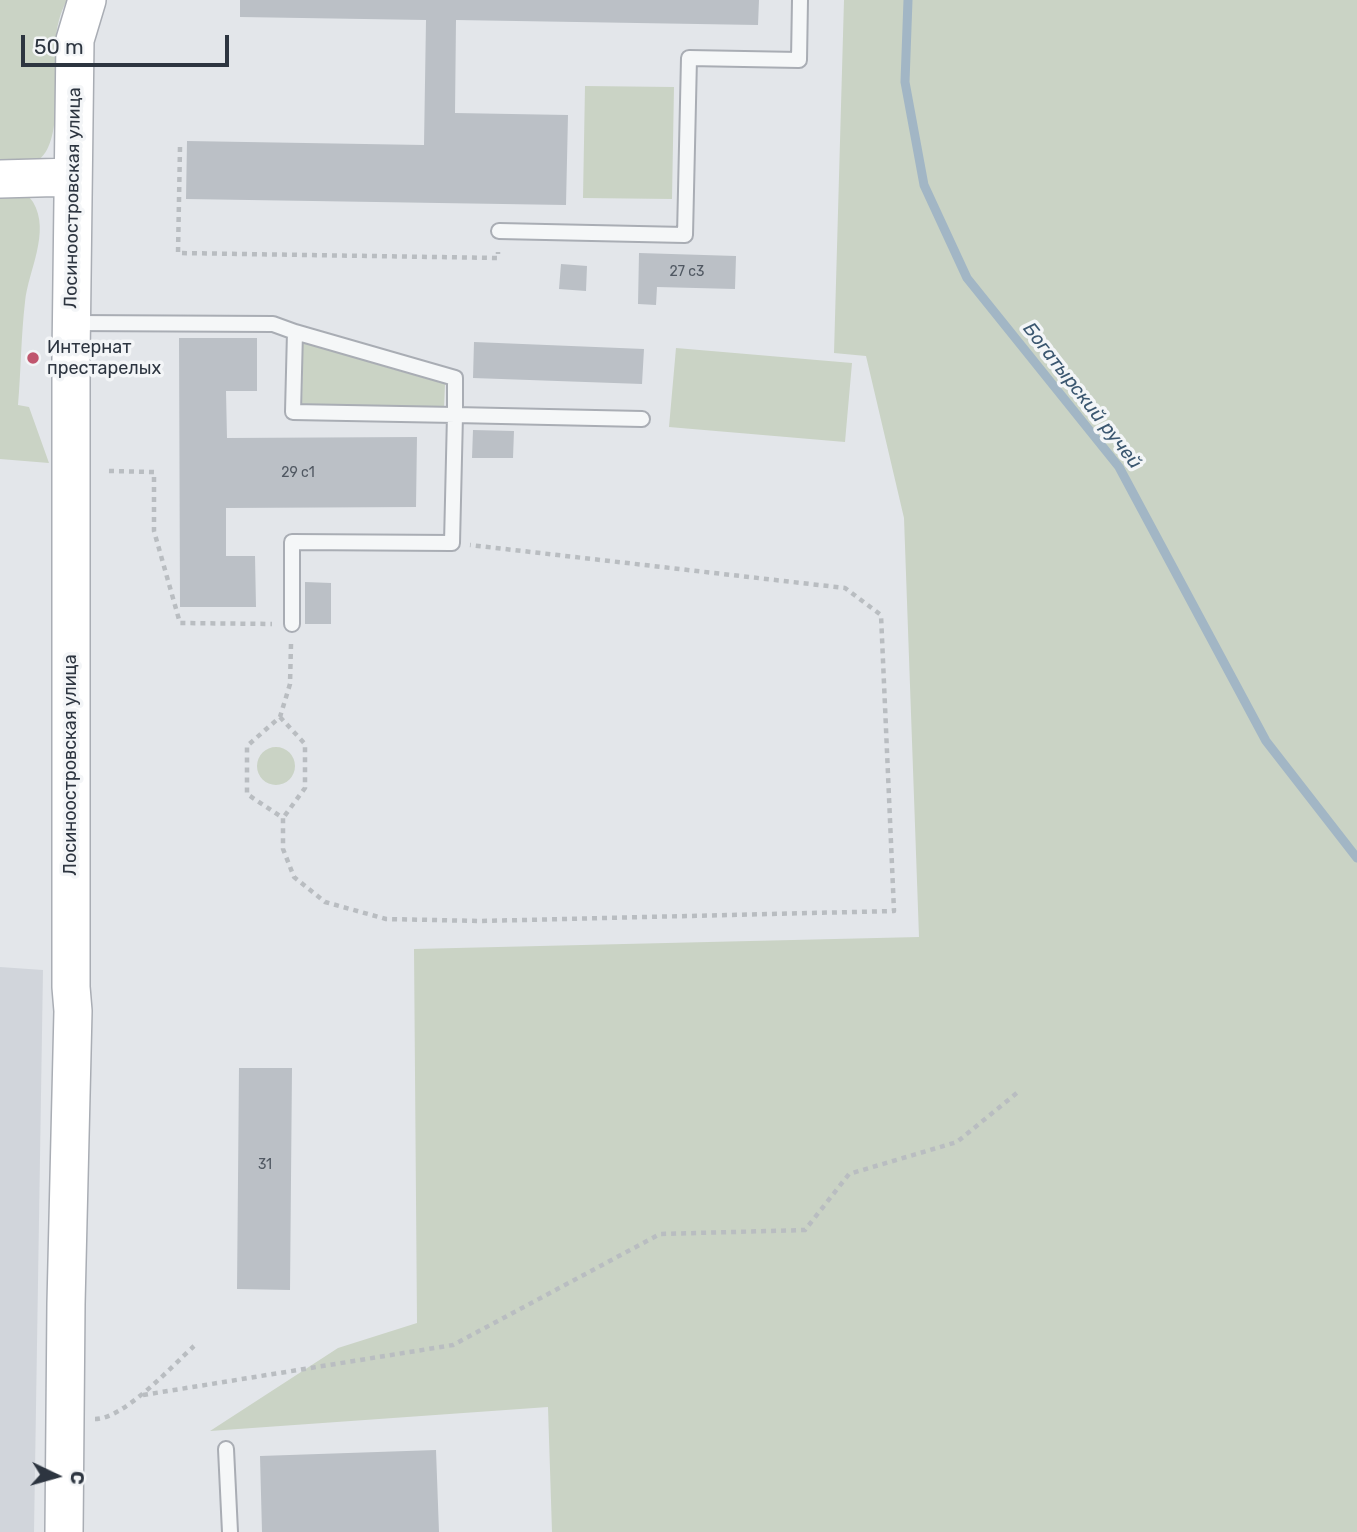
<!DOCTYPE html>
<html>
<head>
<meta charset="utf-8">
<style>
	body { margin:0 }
	#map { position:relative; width:1357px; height:1532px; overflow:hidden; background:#e3e6ea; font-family:Rubik,sans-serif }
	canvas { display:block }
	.north { position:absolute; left:21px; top:1441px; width:70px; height:70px; -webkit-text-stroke:5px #f3f5f7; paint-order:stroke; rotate:95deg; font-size:19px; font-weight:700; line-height:28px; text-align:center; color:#2d3540 }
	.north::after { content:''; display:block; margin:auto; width:24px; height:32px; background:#2d3540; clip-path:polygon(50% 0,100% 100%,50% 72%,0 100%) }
	.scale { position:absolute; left:21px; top:35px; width:208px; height:32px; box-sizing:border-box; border:4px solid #2d3540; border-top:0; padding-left:9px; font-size:21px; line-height:24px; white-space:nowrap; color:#2d3540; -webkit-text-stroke:5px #f3f5f7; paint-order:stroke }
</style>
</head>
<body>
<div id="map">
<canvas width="1357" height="1532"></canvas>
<div class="north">С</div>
<div class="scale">50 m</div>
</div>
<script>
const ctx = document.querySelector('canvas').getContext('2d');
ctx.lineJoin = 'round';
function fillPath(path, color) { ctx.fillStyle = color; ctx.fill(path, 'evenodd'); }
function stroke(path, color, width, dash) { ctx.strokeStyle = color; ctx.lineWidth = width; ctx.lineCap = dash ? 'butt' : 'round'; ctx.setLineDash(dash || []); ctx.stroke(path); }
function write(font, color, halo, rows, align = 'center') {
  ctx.font = font + ' Rubik,sans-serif'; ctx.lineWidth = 7; ctx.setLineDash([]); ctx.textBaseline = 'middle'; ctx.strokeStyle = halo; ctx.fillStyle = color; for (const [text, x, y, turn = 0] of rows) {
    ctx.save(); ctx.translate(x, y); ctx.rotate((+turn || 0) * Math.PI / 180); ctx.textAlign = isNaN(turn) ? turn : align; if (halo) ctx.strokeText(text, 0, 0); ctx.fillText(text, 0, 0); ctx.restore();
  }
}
const built = new Path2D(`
	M0,967L43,970L34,1532H0Z`);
const green = new Path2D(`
	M0,0H67C60,13 56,28 56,42C54,71 64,145 37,161C27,167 11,168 0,171Z
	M844,0H1357V1532H552L548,1407L210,1431L338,1348L417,1323L414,949L919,937L904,518L866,356L834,353Z
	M585,86L674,87L672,199L583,198Z
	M0,187C12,190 26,190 33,202C51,232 28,271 25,302C21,336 21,371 18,405L29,407L49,463L0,459Z
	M303,343L445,384L444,408L302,404Z
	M676,348L852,363L845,442L669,427Z
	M257 766a19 19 0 1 1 38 0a19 19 0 1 1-38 0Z`);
const stream = new Path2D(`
	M908,0L905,82L924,185L967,278L1119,467L1266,741L1357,858`);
const building = new Path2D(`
	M240,0H759L758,25L456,20L455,113L568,115L566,205L186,199L187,141L424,145L426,20L240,17Z
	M639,253L736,256L735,289L657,287L656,305L638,304Z
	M561,264L587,266L586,291L559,289Z
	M179,338H257V391H226L227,438L417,437L416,507L226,508V556H255L256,607H180Z
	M474,342L644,349L642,384L473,378Z
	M473,430L514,431L513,458H472Z
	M305,582L331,583V624H305Z
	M239,1068H292L290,1290L237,1289Z
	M436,1450L439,1532H262L260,1456Z`);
const path = new Path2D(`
	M180,147L178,253L498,258V252
	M109,471L154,472V531L180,623L272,624
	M291,644L290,684L280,717L247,746V794L283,818V849L294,877L325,902L386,919L481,921L894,911L881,615L845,588L470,545
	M280,717L305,744V788L283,818
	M143,1395L453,1345L660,1234L805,1230L849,1174L957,1142L1018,1092
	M95,1419C124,1419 173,1365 194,1346`);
const lane = new Path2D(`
	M499,231L685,235L689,58L799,60L800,0
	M73,323L273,324L295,332L293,412L455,415L452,543L292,542V624
	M295,332L455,378V415L642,419
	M226,1449L230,1532`);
const secondary = new Path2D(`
	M0,179L73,177
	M64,1532L66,1304L73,1011L71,987V358L75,40L87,0`);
const markers = [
	[33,358,7,"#c0566e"]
];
const numberNames = [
	["27 с3",687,272],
	["29 с1",298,473],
	["31",265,1165]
];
const streetNames = [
	["Лосиноостровская улица",73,198,-89],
	["Лосиноостровская улица",71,765,-90]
];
const poiNames = [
	["Интернат",47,348],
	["престарелых",47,369]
];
const waterNames = [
	["Богатырский ручей",1082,396,52]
];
fillPath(built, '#d1d5db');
fillPath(green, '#cad3c5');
stroke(stream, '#a2b6c5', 9);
fillPath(building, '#bbc0c6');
stroke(lane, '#a9adb4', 18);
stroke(secondary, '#a9adb4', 40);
stroke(path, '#b9bdc1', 4.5, [5, 5]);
stroke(lane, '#f5f7f8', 14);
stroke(secondary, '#fff', 37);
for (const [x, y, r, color] of markers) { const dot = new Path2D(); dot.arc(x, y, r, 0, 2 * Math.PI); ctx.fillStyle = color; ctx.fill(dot); stroke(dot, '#f3f5f7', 2.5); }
write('14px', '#505862', null, numberNames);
write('18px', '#2d3540', '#f3f5f7', streetNames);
write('18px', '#2d3540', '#f3f5f7', poiNames, 'left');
write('italic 19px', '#3b5770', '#f3f5f7', waterNames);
</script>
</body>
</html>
